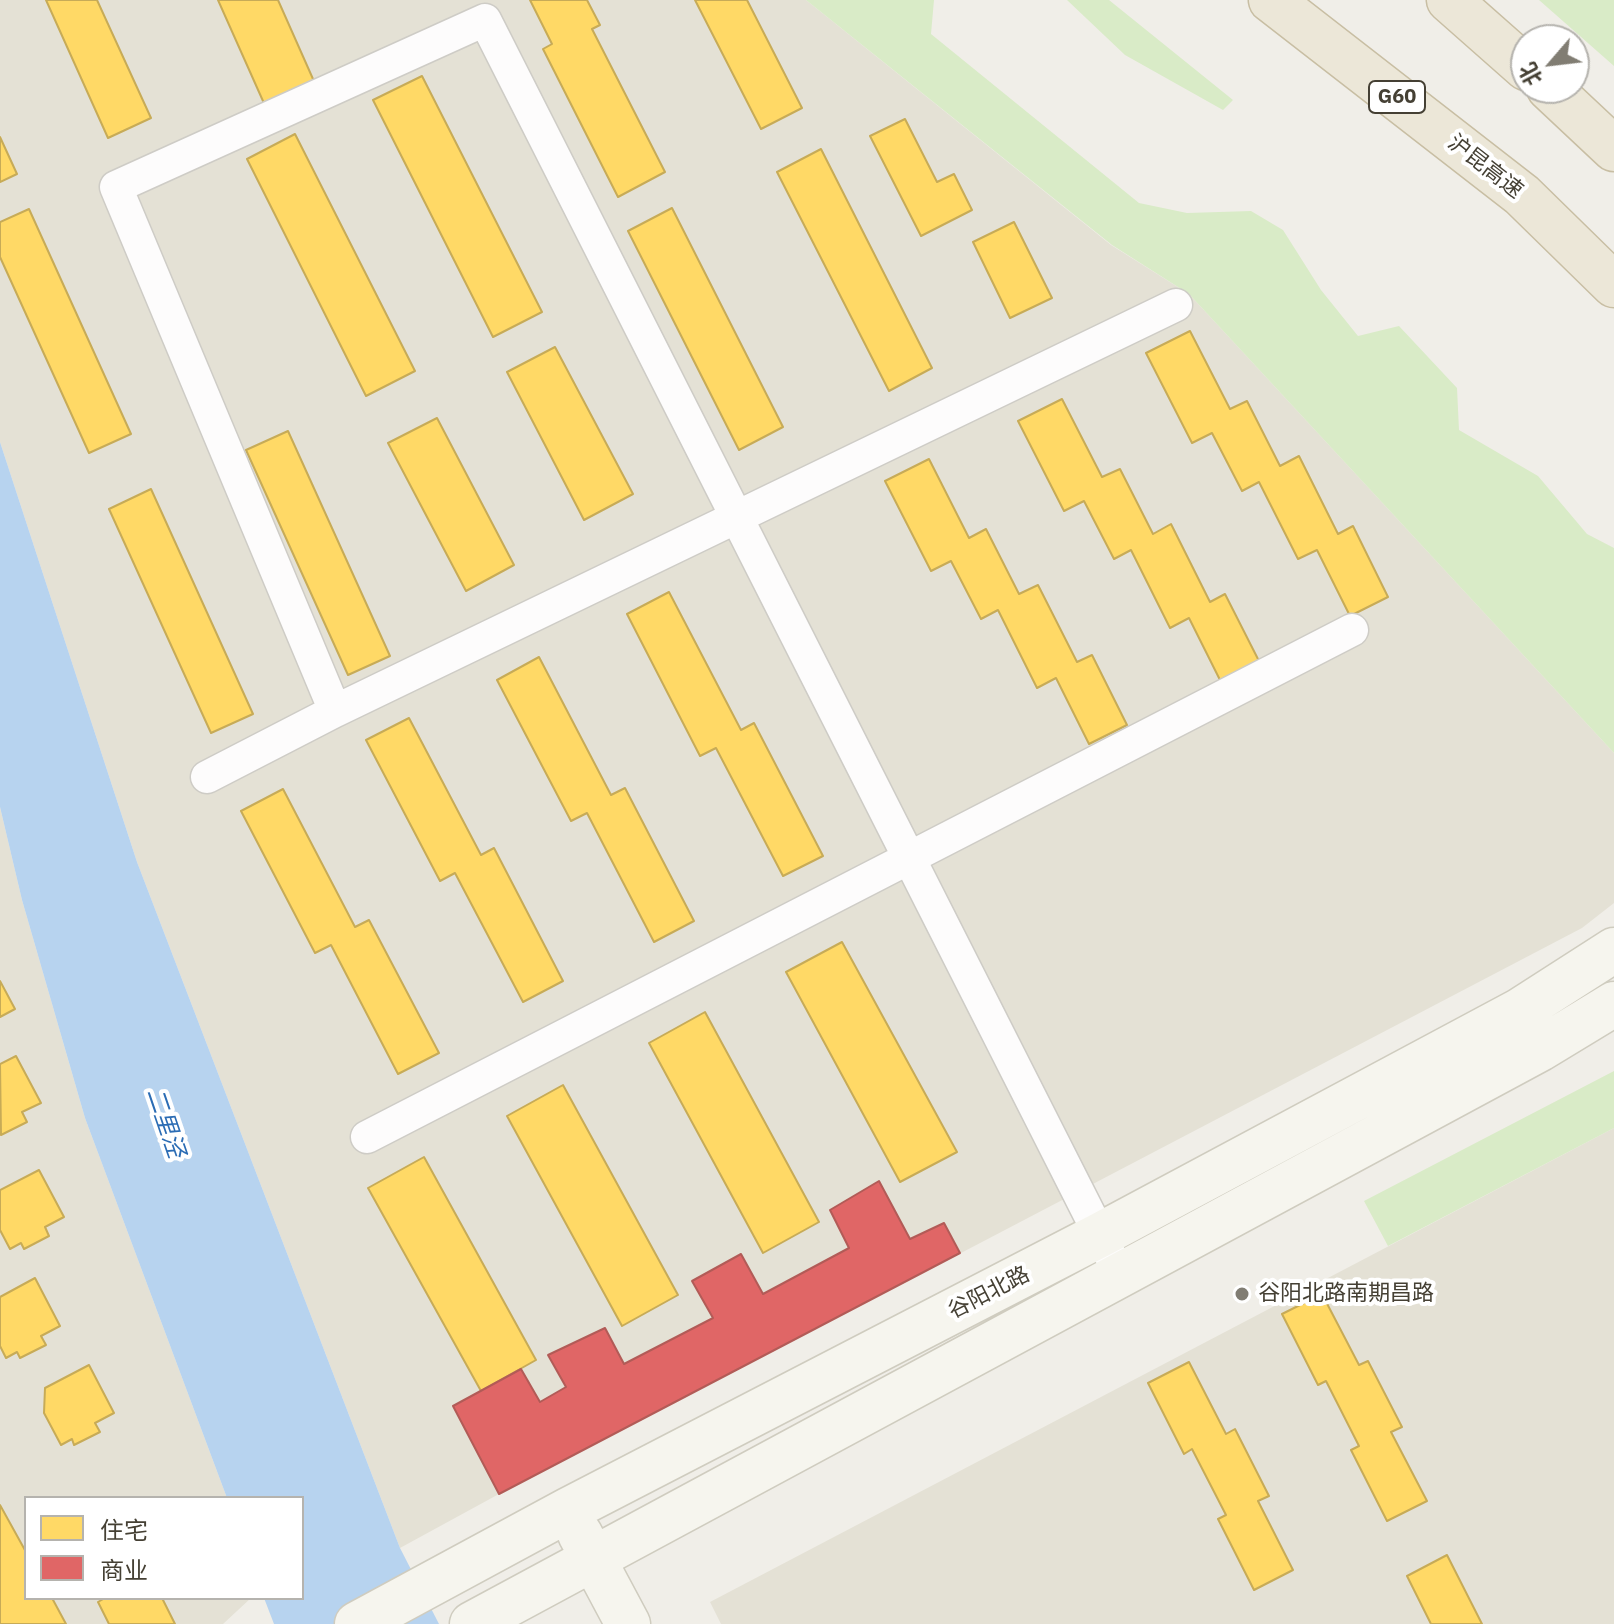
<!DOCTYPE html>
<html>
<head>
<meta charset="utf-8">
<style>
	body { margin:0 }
	#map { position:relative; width:1614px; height:1624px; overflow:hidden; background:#f0eee8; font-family:"IBM Plex Sans","Noto Sans SC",sans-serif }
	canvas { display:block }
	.legend { position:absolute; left:24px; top:1496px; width:280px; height:104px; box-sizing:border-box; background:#fff; border:2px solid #b5b3ae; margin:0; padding:10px 14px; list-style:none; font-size:24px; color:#454034 }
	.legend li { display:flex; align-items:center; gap:16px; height:40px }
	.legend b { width:40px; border:2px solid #b5b3ae }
	.north { position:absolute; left:1510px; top:24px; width:80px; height:80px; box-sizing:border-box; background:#fff; border:2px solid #b5b3ae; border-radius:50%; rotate:242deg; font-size:22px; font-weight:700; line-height:32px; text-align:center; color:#454034 }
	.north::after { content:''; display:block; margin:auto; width:28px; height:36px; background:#817d73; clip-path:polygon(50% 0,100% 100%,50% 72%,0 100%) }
</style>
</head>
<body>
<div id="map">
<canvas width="1614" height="1624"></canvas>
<ul class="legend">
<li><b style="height:22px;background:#ffd966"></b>住宅</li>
<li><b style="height:22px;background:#e06666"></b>商业</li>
</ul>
<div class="north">北</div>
</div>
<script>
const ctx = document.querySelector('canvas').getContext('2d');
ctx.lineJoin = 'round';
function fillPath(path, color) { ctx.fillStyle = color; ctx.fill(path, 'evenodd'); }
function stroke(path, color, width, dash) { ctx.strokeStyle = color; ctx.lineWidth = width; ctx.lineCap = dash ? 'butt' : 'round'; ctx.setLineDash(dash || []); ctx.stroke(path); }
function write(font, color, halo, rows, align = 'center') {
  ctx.font = font + ' "IBM Plex Sans","Noto Sans SC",sans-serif'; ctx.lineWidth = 8; ctx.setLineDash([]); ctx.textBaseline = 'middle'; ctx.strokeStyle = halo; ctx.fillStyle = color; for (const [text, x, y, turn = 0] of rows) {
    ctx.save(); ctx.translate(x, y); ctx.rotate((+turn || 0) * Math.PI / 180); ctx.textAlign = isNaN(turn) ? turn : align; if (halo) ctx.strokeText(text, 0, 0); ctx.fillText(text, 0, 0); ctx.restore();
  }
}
const residential = new Path2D(`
	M0,0H806L1111,245L1189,294L1614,753V903L1582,928L961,1253L944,1223L910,1239L849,1248L763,1294L740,1254L692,1281L713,1318L624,1364L605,1328L549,1355L566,1387L540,1402L520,1369L453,1406L499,1494L400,1548L137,862L0,442Z
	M0,807L22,900L85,1118L227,1498H26V1598H251L223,1624H0Z
	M1614,1128V1624H721L710,1602Z`);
const green = new Path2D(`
	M806,0H934L931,34L1139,203L1187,213L1251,211L1283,230L1321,290L1358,336L1399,326L1457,388L1459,430L1538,476L1587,534L1614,548V753L1189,294L1112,245Z
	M1067,0H1109L1233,100L1223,110L1125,55Z
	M1539,0H1614V66Z
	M1614,1071V1128L1388,1246L1364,1201Z`);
const water = new Path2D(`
	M0,442L137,862L400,1548L439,1624H274L264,1598H302V1498H227L85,1118L22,900L0,807Z`);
const homes = new Path2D(`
	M46,0H97L151,118L108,138Z
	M218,0H278L317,88L267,110Z
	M530,0H587L600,25L592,29L665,172L618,197L543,49L552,44Z
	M695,0H747L802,108L761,129Z
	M422,76L542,312L493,337L373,100Z
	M905,119L937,182L954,174L972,210L921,236L870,136Z
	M295,134L415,371L366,396L247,159Z
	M0,137L17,174L0,182Z
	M821,149L932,368L889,391L777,172Z
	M672,208L783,427L739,450L628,231Z
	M29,209L131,434L89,453L0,257V222Z
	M1014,222L1052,298L1010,318L973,242Z
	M1190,331L1230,409L1247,401L1280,466L1299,456L1338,534L1353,526L1388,597L1350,616L1317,550L1298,559L1259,482L1242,491L1212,433L1192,443L1146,353Z
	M555,347L633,494L584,520L507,372Z
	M1062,399L1102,477L1120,469L1153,534L1171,524L1210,602L1225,594L1261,665L1222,684L1189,618L1170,628L1131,550L1114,559L1084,501L1064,511L1018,421Z
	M437,418L514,565L466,591L388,443Z
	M288,431L390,656L348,675L246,450Z
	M929,459L969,538L986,529L1019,594L1038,585L1077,662L1092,655L1127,725L1089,744L1056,678L1037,688L998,610L981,619L951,561L931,571L885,481Z
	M151,489L253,714L211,733L109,509Z
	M669,592L741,730L754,723L823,856L783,876L716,748L700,756L627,614Z
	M539,657L611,795L625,788L694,921L654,942L587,813L571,821L497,680Z
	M409,718L481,855L494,848L563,981L523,1002L455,873L440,881L366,740Z
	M283,789L355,927L369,920L439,1053L398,1074L331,945L315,953L241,811Z
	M842,942L957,1152L900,1182L786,972Z
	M0,981L15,1009L0,1017Z
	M705,1012L819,1222L763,1253L649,1043Z
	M16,1056L41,1103L22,1112L27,1122L1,1135L0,1064Z
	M563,1085L678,1295L622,1326L507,1116Z
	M424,1157L536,1360L481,1391L368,1188Z
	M39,1170L64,1217L45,1227L49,1236L24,1249L21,1243L10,1249L0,1230V1190Z
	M35,1278L60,1326L41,1336L46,1345L20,1358L17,1352L6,1358L0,1346V1297Z
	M1322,1294L1359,1365L1368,1361L1402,1427L1391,1432L1427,1501L1387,1521L1351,1450L1359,1446L1326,1381L1318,1385L1282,1314Z
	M1189,1362L1226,1434L1235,1429L1269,1496L1258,1501L1293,1570L1254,1590L1218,1519L1226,1515L1192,1449L1184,1454L1148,1383Z
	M89,1365L114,1413L95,1423L100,1432L74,1445L72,1439L61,1445L44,1413L45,1388Z
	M0,1505L26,1552V1598H52L66,1624H0Z
	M1447,1555L1482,1624H1431L1407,1576Z
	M105,1598H162L175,1624H109L98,1602Z`);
const shops = new Path2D(`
	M879,1181L910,1239L944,1223L960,1253L499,1494L453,1406L521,1369L540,1402L566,1387L548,1355L605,1328L624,1364L713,1318L692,1281L741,1254L763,1294L849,1248L830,1210Z`);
const minor = new Path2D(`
	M335,711L116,187L485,20L1109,1253
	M207,777L335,711L1176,305
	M367,1137L1352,630`);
const secondary = new Path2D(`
	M580,1534L628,1624
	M357,1624L568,1510L1100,1235L1519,1011L1614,950
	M472,1624L1540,1049L1614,1004`);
const motorway = new Path2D(`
	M1271,0L1522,195L1614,285
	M1449,0L1526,68
	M1549,88L1614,149`);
const markers = [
	[1242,1294,8,"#817d73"]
];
const shields = [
	[1397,97,56]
];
const shieldNames = [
	["G60",1397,97]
];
const streetNames = [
	["沪昆高速",1485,167,38],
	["谷阳北路",989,1293,-27]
];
const poiNames = [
	["谷阳北路南期昌路",1258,1294]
];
const waterNames = [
	["二里泾",165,1123,71]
];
fillPath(residential, '#e4e1d5');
fillPath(green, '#d9ebc7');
fillPath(water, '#b7d3ef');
fillPath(homes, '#ffd966');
stroke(homes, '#c7ab57', 2);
fillPath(shops, '#e06666');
stroke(shops, '#b25b57', 2);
stroke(minor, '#ceccc6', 35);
stroke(secondary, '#cfccbf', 47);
stroke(motorway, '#c8bea3', 47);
stroke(minor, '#fdfcfc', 32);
stroke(secondary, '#f6f5ee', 44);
stroke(motorway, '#ece7d8', 44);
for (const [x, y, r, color] of markers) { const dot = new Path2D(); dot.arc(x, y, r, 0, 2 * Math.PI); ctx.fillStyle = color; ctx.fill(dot); stroke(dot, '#fff', 3); }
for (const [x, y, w] of shields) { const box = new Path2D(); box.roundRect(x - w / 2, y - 16, w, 32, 6); ctx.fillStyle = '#fff'; ctx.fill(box); stroke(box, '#454034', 2); }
write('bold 20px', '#454034', null, shieldNames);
write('22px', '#454034', '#fff', streetNames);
write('22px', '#454034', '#fff', poiNames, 'left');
write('italic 24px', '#2b6cb4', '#fff', waterNames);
</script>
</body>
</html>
